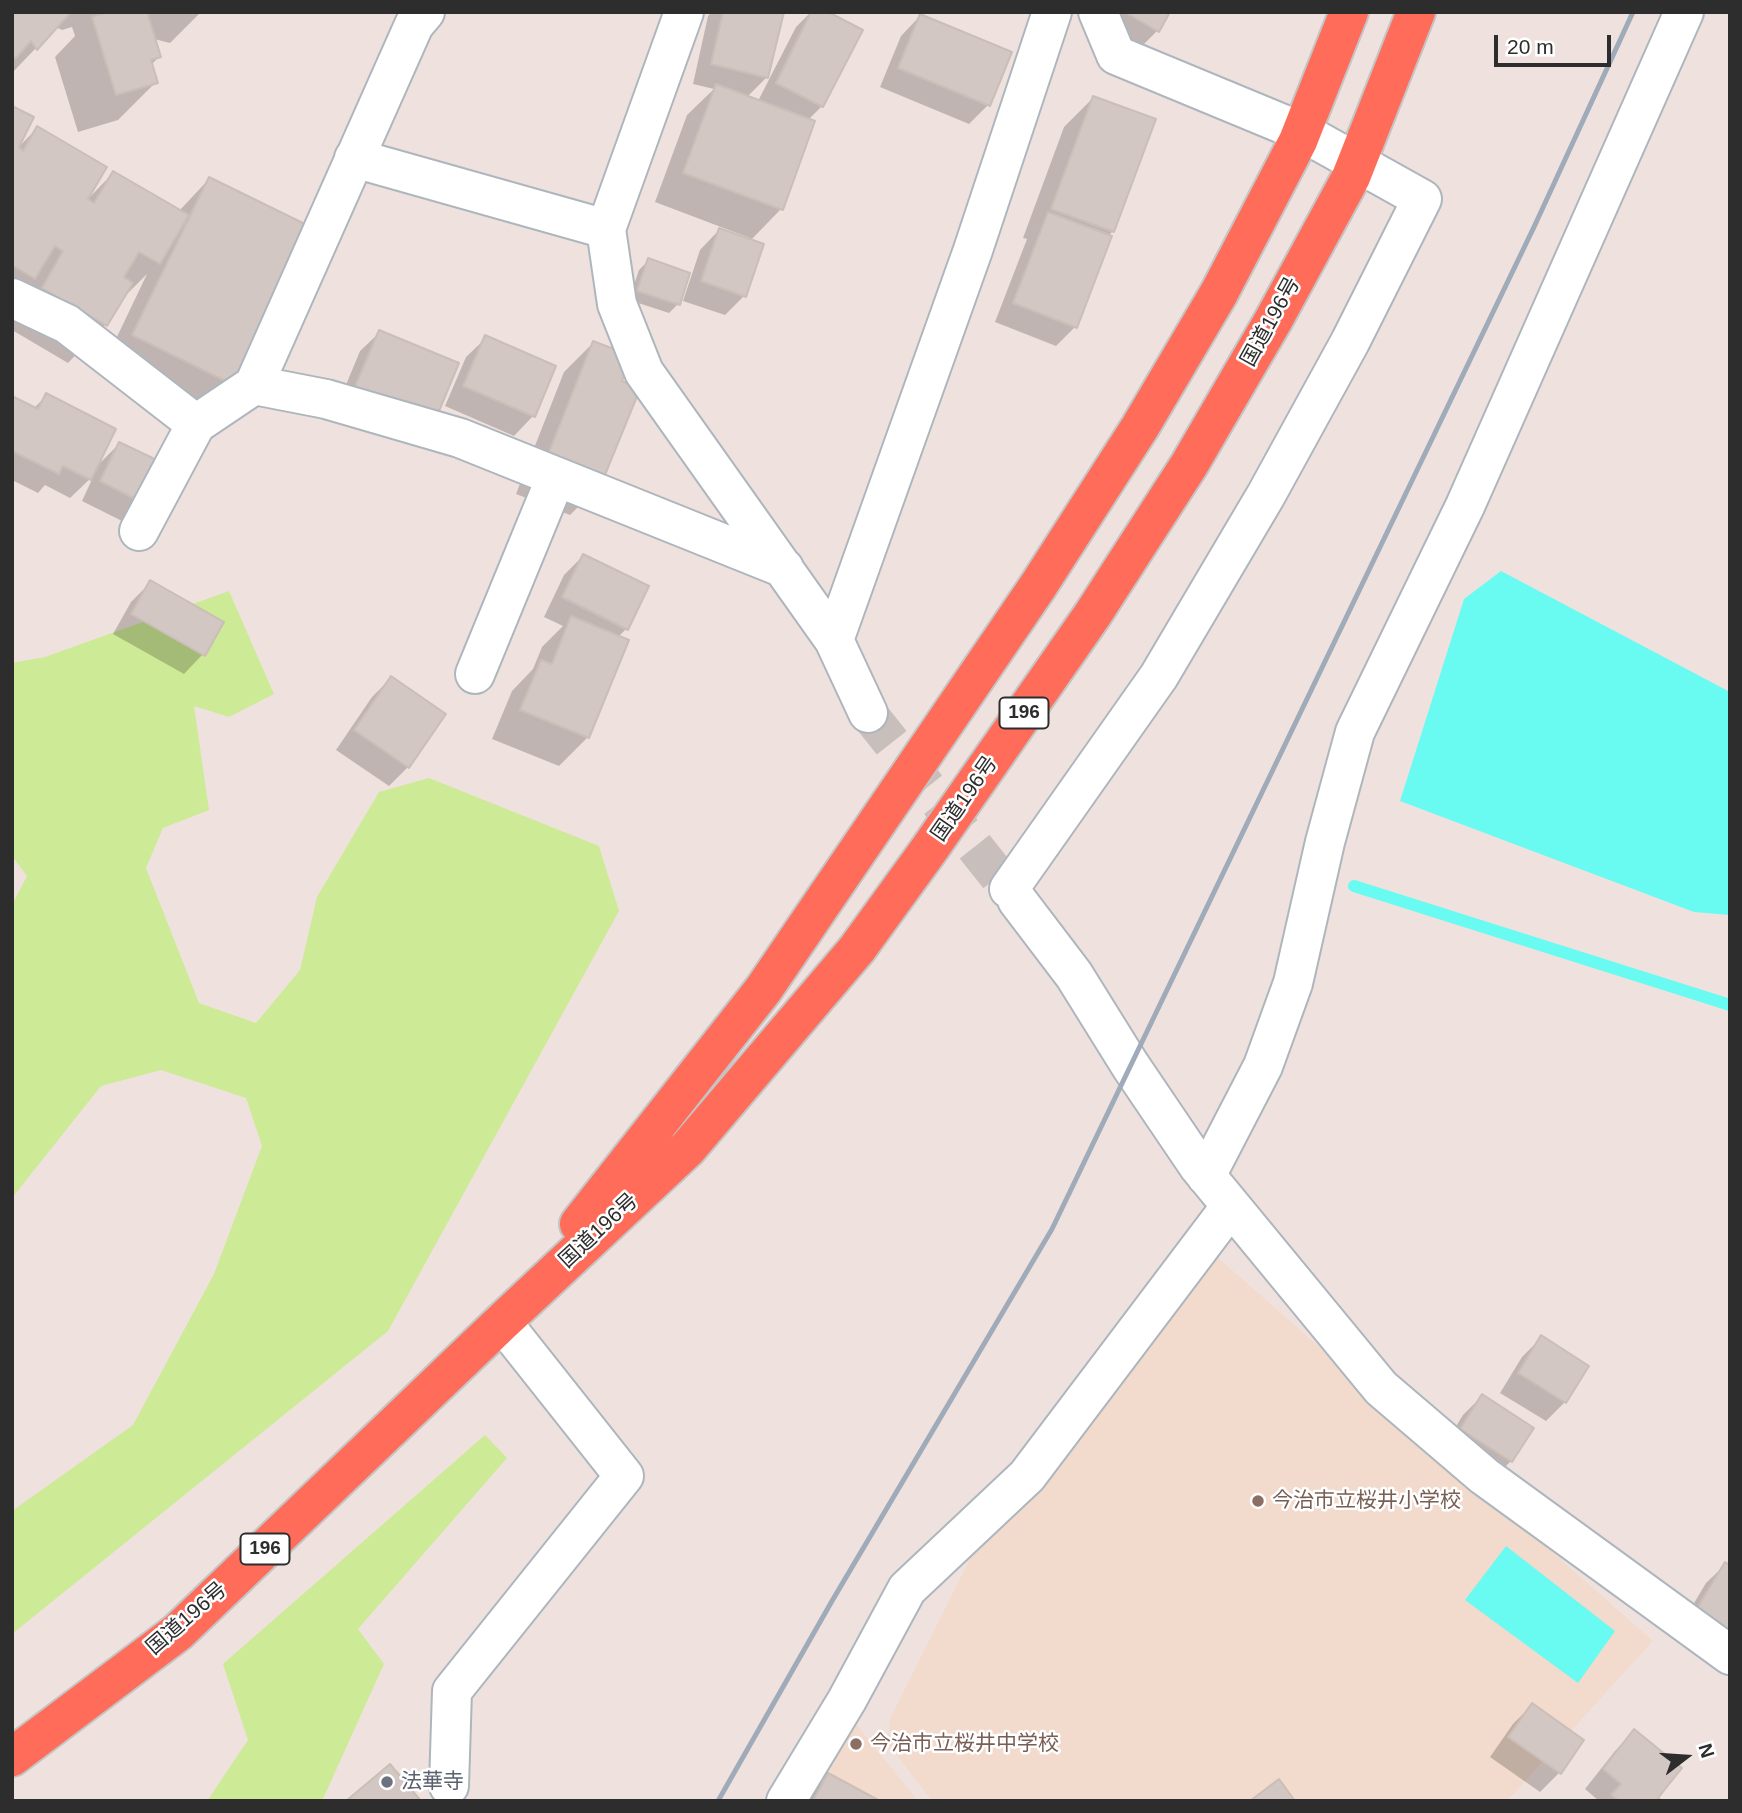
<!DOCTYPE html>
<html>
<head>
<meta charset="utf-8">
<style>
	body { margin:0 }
	#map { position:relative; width:1742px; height:1813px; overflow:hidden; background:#efe2de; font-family:Arial,sans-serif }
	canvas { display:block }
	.frame { position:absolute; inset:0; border:14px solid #2d2d2d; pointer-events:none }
	.north { position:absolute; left:1651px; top:1722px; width:70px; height:70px; -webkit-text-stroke:5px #fff; paint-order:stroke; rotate:73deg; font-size:19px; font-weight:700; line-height:28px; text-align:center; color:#2d2d2d }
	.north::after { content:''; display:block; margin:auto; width:24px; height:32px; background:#2d2d2d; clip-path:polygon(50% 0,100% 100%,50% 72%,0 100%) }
	.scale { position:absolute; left:1494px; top:35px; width:117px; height:32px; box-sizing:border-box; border:4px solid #2d2d2d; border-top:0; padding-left:9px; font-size:21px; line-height:24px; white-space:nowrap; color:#2d2d2d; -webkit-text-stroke:5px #fff; paint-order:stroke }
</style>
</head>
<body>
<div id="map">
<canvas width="1742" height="1813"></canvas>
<div class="frame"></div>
<div class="north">N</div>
<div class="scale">20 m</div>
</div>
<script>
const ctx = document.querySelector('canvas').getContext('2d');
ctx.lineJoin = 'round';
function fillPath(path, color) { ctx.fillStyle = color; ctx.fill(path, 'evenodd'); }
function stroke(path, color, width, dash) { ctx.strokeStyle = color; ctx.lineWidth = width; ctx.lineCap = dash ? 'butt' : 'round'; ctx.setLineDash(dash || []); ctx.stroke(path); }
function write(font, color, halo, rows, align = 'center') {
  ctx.font = font + ' Arial,"Noto Sans JP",sans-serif'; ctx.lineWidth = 5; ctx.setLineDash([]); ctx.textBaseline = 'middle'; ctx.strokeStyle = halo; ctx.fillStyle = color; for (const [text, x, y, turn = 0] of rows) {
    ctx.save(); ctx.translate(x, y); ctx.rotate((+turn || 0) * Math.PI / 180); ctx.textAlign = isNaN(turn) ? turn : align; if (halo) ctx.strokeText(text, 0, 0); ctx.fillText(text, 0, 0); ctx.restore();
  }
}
const education = new Path2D(`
	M1215,1255L1653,1641L1507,1801H932L888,1744L890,1719L976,1547L1067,1455Z
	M856,1724L918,1801H800L822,1764Z`);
const green = new Path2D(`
	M229,591L274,694L229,717L194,706L209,810L163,828L146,868L199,1003L256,1023L300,970L317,897L379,792L429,778L599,846L619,911L388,1331L12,1634V1511L133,1425L214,1274L262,1146L246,1098L161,1070L101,1086L12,1198V905L27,876L12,856V663L45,657Z
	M485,1435L507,1458L358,1629L384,1664L322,1801H207L248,1740L223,1664Z`);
const water = new Path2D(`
	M1501,571L1730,692V915L1694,912L1400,801L1464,599Z
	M1506,1546L1615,1631L1578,1683L1465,1600Z`);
const shadow = new Path2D(`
	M12,12H201L170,43L154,39L159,57L151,65L156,82L118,120L78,132L55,57L75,36L72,27L62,30L56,27L12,73Z
	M712,12H782L767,77L747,97L758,101L796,27L811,12H824L822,106L808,120L813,122L781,209L750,241L744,296L725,315L683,301L700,250L719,230L749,241L750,238L655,202L687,115L714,89L693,84L708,16Z
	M1118,12H1168L1157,31L1138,50L1107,32Z
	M920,16L988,105L969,124L880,87L901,36Z
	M1093,98L1113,231L1107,237L1075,327L1056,346L995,322L1027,239L1023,238L1064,127Z
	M12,108L17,149L37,128L88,199L113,173L179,211L209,179L235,385L206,414L104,364L147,274L120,301L105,325L68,363L12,330Z
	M649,260L678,304L669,313L629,300L639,270Z
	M380,332L413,441L336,409L360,351Z
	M486,338L554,367L533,416L514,436L445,406L466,357Z
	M593,343L619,382L599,486L570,515L516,494L564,372Z
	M47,395L96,467L119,444L142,502L122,521L82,501L94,475L70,498L45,485L38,493L12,480V398L33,409Z
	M583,556L626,629L618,637L588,737L559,766L492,739L512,691L533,669L542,647L563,626L544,617L564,575Z
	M151,582L203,654L184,674L113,634L131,602Z
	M391,678L408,767L389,786L336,750L372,697Z
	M1541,1338L1565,1402L1546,1421L1500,1393L1522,1357Z
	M1482,1396L1511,1461L1492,1480L1442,1449L1463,1415Z
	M1726,1564L1730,1644L1675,1635L1706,1583Z
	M1532,1705L1582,1741L1559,1773L1540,1792L1490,1757L1513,1724Z
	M1634,1731L1656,1798L1660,1801H1599L1585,1789L1615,1751Z
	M829,1775L876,1801H803Z`);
const stream = new Path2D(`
	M1354,886L1730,1005`);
const building = new Path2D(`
	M12,12H71L37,50L31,41L15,59L12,56Z
	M108,12H147L161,57L151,60L158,83L116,95L92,17Z
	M723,12H784L768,78L711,64Z
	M811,12H828L863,30L823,107L776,83Z
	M1125,12H1170L1159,32Z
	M920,14L1012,52L990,106L898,68Z
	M716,84L815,121L783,210L683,173Z
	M1093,96L1156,119L1114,232L1051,209Z
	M12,106L34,117L19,147L23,151L37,126L107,167L88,199L94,203L113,171L189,215L160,264L139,252L124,277L133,283L107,326L42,288L63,251L55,246L35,279L12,265Z
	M209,177L313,228L236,386L132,335Z
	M1048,212L1112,236L1077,328L1013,303Z
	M719,228L764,244L746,297L701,281Z
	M648,258L690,273L680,305L637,291Z
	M379,330L459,363L434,423L354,389Z
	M485,335L556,366L535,417L463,386Z
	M593,341L632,356L622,381L640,389L600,487L544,465Z
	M46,393L116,429L91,480L63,466L59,474L12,451V396L38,409Z
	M119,442L163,463L143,503L100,481Z
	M583,554L649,586L628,630L562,597Z
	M150,580L224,622L205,656L131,614Z
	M571,616L629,640L589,738L520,710L541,660L552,664Z
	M391,676L446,714L409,768L354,730Z
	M1541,1335L1589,1366L1566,1403L1518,1373Z
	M1482,1394L1534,1428L1512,1462L1460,1429Z
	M1725,1562L1730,1565V1638L1693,1615Z
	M1532,1703L1584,1740L1561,1774L1508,1737Z
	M1634,1729L1682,1768L1658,1798L1663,1801H1619L1611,1795L1621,1784L1603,1769Z
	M390,1764L421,1801H346Z
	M828,1773L880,1801H813Z
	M1279,1779L1295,1801H1250Z`);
const minorTunnel = new Path2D(`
	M868,713L1017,900`);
const minor = new Path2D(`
	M684,12L606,229L617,304L644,372L834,640L868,713
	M354,158L606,229
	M12,298L67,324L196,424L254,385L326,399L460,438L784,568
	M254,385L414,25L425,12
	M139,531L196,424
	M834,640L973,250L1052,12
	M475,674L556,477
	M1009,889L1159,676L1266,495L1350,342L1422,199L1302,132L1116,55L1098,12
	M1017,900L1074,975L1130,1065L1199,1167L1381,1388L1484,1476L1730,1655
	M1206,1176L1263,1066L1293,983L1325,842L1355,732L1465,506L1684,12
	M449,1786L452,1691L624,1476L502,1322
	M786,1801L847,1700L907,1589L1027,1476L1231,1206`);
const highway = new Path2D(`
	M579,1224L763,990L1038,586L1140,427L1219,293L1298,141L1349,12
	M12,1757L178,1632L502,1322L688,1148L857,949L928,851L1093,614L1189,465L1274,319L1351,177L1416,12`);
const rail = new Path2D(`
	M718,1801L832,1601L1052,1229L1534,227L1633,12`);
const markers = [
	[1258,1501,7,"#8d6e63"],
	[856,1744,7,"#8d6e63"],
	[387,1782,7,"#6b7280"]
];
const shields = [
	[1024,713,49],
	[265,1549,49]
];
const shieldNames = [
	["196",1024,713],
	["196",265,1549]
];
const streetNames = [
	["国道196号",1271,322,-61],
	["国道196号",965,799,-55],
	["国道196号",599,1231,-43],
	["国道196号",187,1619,-41]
];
const educationNames = [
	["今治市立桜井小学校",1272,1501],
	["今治市立桜井中学校",870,1744]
];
const worshipNames = [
	["法華寺",401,1782]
];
fillPath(education, '#f2dacc');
fillPath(green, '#cdea96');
fillPath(water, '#69faf2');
fillPath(shadow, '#0003');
stroke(stream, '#69faf2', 12);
fillPath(building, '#d2c7c2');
stroke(building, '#cbbeb7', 2);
stroke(minorTunnel, '#c8bebb', 38, [38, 19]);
stroke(minor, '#aeb6bd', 42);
stroke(highway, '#c4c4c4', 42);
stroke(minor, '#fff', 38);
stroke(highway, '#ff6c59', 38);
stroke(rail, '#a0abb9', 5);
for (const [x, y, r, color] of markers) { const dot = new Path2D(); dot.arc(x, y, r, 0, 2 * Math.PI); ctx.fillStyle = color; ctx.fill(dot); stroke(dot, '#fff', 2.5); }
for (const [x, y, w] of shields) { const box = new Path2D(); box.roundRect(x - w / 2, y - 15.5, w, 31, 5); ctx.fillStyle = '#fff'; ctx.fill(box); stroke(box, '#2d2d2d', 2); }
write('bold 19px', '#2d2d2d', null, shieldNames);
write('21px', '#2d2d2d', '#fff', streetNames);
write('21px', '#785e54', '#fff', educationNames, 'left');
write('21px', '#5b616d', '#fff', worshipNames, 'left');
</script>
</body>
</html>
